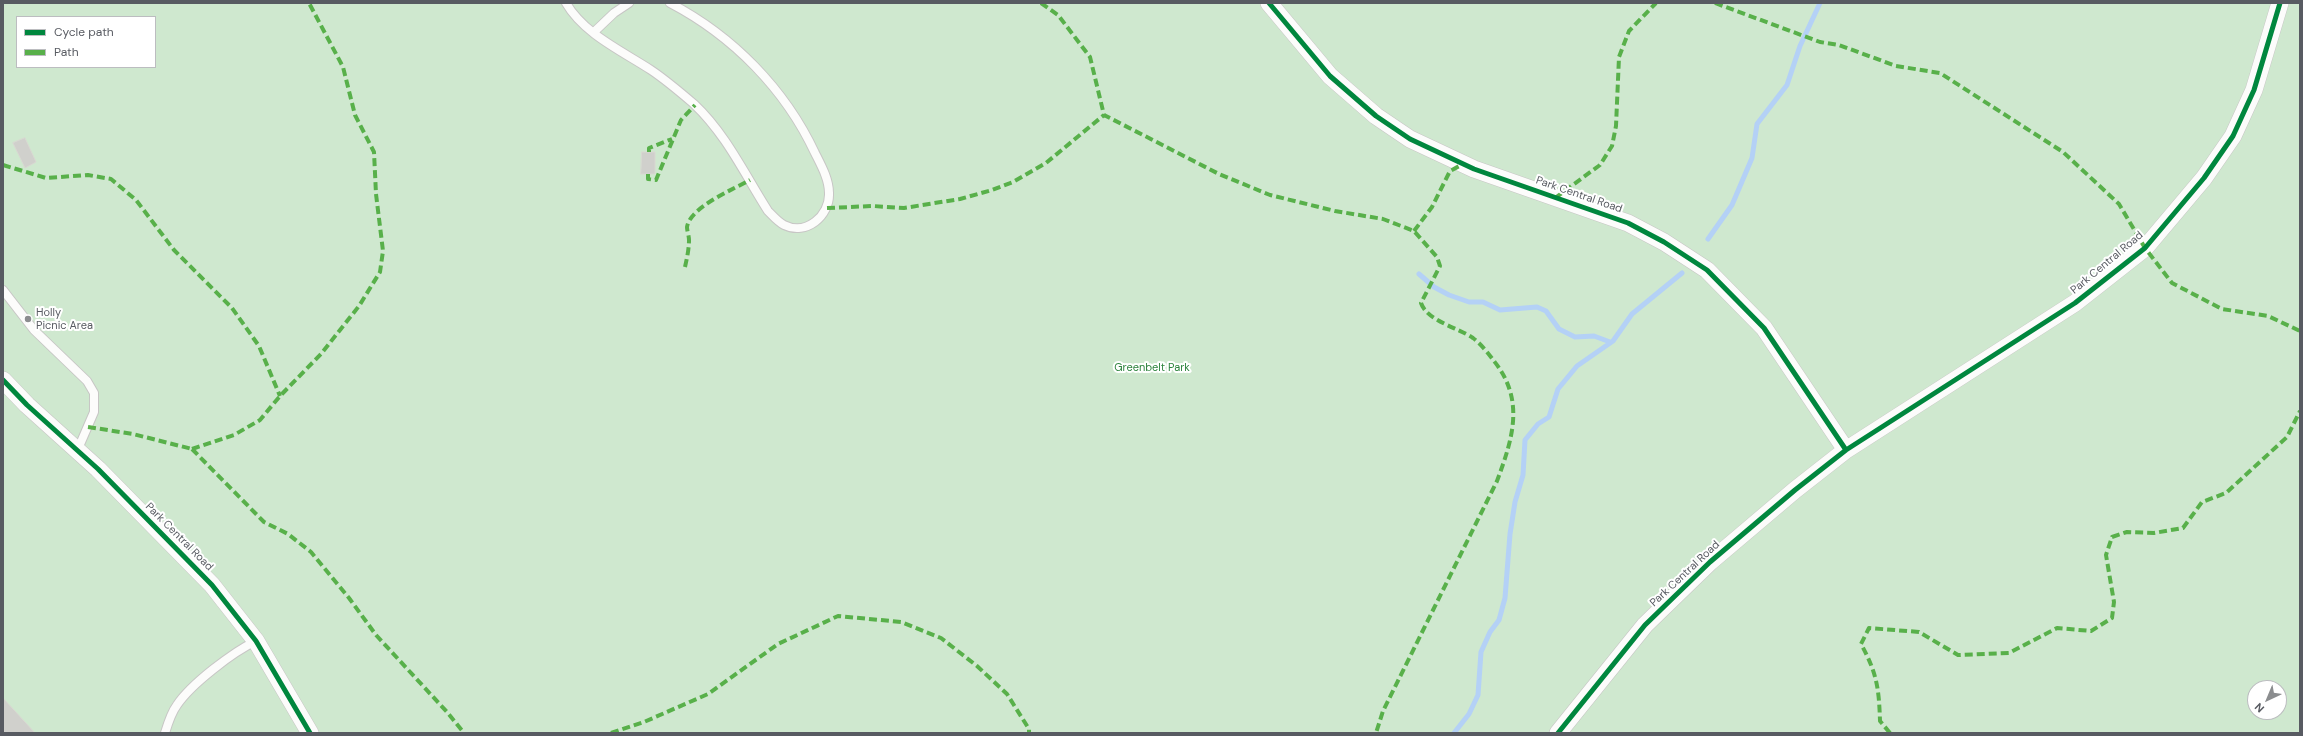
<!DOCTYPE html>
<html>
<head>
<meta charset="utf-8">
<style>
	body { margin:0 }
	#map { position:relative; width:2303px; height:736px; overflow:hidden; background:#eae9e2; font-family:"DM Sans",sans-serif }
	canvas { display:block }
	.frame { position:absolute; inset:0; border:4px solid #585b62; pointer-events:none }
	.legend { position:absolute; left:16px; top:16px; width:140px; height:52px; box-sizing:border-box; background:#fff; border:1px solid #bcbdc0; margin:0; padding:5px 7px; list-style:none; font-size:12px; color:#585b62 }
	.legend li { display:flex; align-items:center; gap:8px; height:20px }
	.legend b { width:20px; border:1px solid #bcbdc0 }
	.north { position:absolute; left:2247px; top:680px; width:40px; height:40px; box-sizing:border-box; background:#fff; border:1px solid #bcbdc0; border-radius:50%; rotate:224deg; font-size:11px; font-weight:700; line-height:16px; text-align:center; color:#585b62 }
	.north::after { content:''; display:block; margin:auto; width:14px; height:18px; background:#8b8d8f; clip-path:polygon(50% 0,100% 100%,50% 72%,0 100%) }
</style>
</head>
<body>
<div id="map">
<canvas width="2303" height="736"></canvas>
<div class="frame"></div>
<ul class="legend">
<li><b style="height:5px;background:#00873e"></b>Cycle path</li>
<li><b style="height:5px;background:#58b04a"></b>Path</li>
</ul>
<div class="north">N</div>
</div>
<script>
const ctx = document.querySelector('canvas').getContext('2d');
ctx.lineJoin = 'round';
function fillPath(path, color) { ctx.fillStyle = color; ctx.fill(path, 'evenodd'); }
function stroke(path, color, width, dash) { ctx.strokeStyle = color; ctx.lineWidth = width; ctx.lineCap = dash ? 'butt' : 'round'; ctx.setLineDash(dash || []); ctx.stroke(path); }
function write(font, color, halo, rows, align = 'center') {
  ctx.font = font + ' "DM Sans",sans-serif'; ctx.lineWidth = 4; ctx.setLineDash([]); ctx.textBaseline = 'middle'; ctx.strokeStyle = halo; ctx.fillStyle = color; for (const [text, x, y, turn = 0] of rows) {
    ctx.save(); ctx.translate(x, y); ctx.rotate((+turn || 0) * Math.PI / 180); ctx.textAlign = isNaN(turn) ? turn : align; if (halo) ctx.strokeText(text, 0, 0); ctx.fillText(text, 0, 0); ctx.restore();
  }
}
const green = new Path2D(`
	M3,3H2300V733H3ZM17,17H155V67H17ZM2255,688H2279V712H2255Z`);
const stream = new Path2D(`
	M1708,239L1732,205L1752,158L1757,124L1787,85L1800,46L1820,3
	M1419,274L1434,287L1449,295L1469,302H1483L1500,310L1537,307L1546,311L1559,329L1575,337L1594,336L1610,342
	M1454,733L1469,714L1478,695L1481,652L1490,632L1499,620L1505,598L1510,534L1515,502L1523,475L1525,440L1538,424L1549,417L1558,389L1577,366L1613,341L1632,314L1682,273`);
const building = new Path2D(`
	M25,138L36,162L25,168L13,143Z
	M642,152H655V174H641Z
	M3,698L35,733H3Z`);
const service = new Path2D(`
	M566,3C584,34 622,51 651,70C666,80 680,92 694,104C726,134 745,175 768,211C773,216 778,222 784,225C806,236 830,216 829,193C829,179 821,165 815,153C785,89 733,36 670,3
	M594,32L614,13L629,3
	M3,290L34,330L87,381L94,393V412L78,449
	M165,733C168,723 171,713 177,705C191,684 233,652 256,641`);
const minor = new Path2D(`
	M1269,3L1330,76L1376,116L1410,139L1474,169L1628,223L1664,242L1707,270L1764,328L1846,450
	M3,380L27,405L98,469L212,585L256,641L310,733
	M1558,733L1645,625L1710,562L1795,490L1846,450L2075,303L2145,248L2204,178L2233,136L2254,90L2280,3`);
const quiet = new Path2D(`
	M1041,3L1058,15L1090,57L1104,115L1219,174L1270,195L1335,211L1383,219L1414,231L1437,257L1440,266L1421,303C1427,321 1459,328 1473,338C1481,344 1488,353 1494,361C1525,400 1513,438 1497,481L1383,711L1376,733
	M1715,3L1820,42L1839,45L1896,66L1940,73L2063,152L2119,204L2145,248L2172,283L2222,309L2268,316L2300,331
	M649,152V148L672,139
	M3,165L46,178L88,175L111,179L136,200L174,250L232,308L259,346L280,396
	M648,174V179L656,180L681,120L695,105
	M1555,198L1600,165L1612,146L1616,126L1619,57L1629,31L1656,3
	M827,208L873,206L904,208L960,199L992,190L1013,182L1046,163L1104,115
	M1414,231L1432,207L1450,171L1463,164
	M685,267C687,258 689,249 689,240C689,236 687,231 687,227C690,207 734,189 750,180
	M88,427L133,434L192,449
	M192,449L234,435L260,420L280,396L321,354L359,306L380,272L383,251L376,194L374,152L355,115L343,67L309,3
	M192,449L264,522L288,534L311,552L349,598L376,635L447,712L464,733
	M611,733L644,722L708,694L778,644L838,616L901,622L941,638L977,666L1007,694L1029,729V733
	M1890,733L1880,721C1879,689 1877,673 1861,644L1869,628L1919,632L1958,655L2009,653L2057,628L2091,631L2112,618L2114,602L2106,555L2112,537L2127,532L2154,533L2183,528L2202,502L2226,493L2287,437L2300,411`);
const cycleway = new Path2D(`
	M1269,3L1330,76L1376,116L1410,139L1474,169L1628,223L1664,242L1707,270L1764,328L1846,450
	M3,380L27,405L98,469L212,585L256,641L310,733
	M1558,733L1645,625L1710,562L1795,490L1846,450L2075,303L2145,248L2204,178L2233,136L2254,90L2280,3`);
const markers = [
	[28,319,4,"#8b8d8f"]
];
const streetNames = [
	["Park Central Road",1579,195,19],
	["Park Central Road",2107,263,-40],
	["Park Central Road",179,537,45],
	["Park Central Road",1685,574,-43]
];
const poiNames = [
	["Holly",36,313],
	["Picnic Area",36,326]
];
const parkNames = [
	["Greenbelt Park",1152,368]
];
fillPath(green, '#cfe8cf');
stroke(stream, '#b4d1f6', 5);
fillPath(building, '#d0d0cc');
stroke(building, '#d9d8d2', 1);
stroke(service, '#c7c6c5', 10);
stroke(minor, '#c7c6c5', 18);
stroke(service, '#fcfcfb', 8);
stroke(minor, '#fcfcfb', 17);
stroke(quiet, '#58b04a', 4, [8, 4]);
stroke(cycleway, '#00873e', 5);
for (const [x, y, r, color] of markers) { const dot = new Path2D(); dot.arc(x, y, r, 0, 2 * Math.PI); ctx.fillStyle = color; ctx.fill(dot); stroke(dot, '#fff', 1.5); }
write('11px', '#585b62', '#fff', streetNames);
write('11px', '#585b62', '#fff', poiNames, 'left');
write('11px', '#2e843e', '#fff', parkNames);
</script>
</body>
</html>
